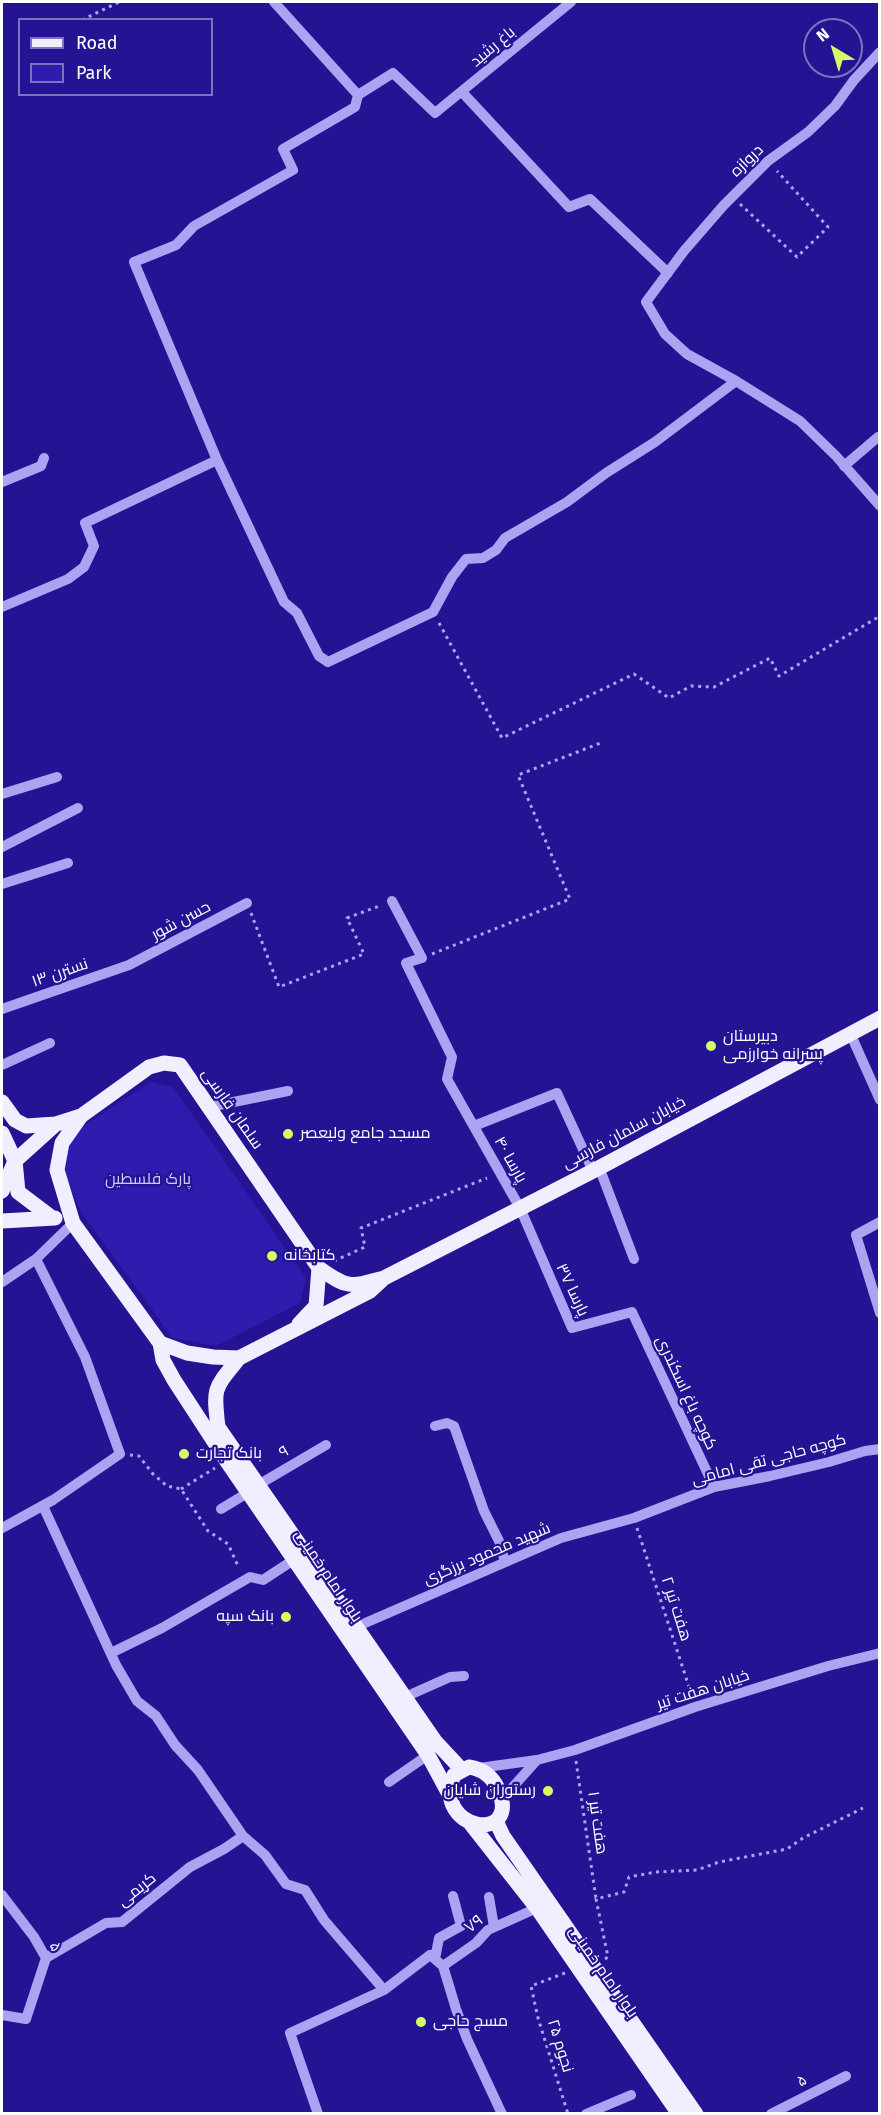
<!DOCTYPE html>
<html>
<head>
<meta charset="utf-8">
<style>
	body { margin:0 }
	#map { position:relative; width:881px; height:2115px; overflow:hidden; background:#241494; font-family:"Fira Sans",sans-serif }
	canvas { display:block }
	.frame { position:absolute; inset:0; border:3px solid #fff; pointer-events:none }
	.legend { position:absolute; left:18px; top:18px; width:195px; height:78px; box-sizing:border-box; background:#241494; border:2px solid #7c72bf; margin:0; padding:8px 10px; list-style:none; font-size:18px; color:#fff }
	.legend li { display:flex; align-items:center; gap:12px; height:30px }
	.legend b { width:30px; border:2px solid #7c72bf }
	.north { position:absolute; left:803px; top:18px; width:60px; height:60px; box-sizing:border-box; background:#241494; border:2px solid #7c72bf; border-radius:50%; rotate:322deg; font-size:16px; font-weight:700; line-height:24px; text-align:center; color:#fff }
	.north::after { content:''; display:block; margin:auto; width:21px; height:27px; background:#d4ff64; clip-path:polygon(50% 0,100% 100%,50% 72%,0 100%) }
</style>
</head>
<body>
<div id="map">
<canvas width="881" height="2115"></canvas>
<div class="frame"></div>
<ul class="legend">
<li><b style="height:8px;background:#f1eeff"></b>Road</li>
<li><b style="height:16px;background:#2d1cae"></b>Park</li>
</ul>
<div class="north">N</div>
</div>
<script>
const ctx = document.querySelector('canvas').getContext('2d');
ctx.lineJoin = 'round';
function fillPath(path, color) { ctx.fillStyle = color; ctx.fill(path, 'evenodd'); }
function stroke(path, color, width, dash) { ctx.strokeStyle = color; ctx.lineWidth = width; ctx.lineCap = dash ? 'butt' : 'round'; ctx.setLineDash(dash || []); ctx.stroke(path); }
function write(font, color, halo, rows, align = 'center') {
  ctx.font = font + ' "Fira Sans",Cairo,sans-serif'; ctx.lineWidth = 4.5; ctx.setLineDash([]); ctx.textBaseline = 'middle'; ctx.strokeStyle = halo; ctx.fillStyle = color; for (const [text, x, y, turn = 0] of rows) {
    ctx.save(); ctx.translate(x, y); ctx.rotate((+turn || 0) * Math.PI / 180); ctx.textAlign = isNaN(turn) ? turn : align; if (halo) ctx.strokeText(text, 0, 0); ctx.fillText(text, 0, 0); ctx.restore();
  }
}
const green = new Path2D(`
	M151,1082L173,1087L306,1278L300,1303L216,1346L173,1338L81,1212L63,1167L67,1137Z`);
const path = new Path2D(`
	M82,20L119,2
	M740,204L797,257L828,227L777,171
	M439,623L502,738L634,674L669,698L691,686L714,687L770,658L779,676L880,616
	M251,913L279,987L364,954L347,918L382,905
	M432,954L570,899L518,775L603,742
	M334,1261L365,1247L361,1228L487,1178
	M130,1455L139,1456L153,1474L167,1486L181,1489L208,1531L228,1544L239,1568
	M181,1489L215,1468
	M637,1528L692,1696
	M576,1761L596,1899
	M605,1959L608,1957L596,1899L624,1892L629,1877L656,1872L697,1870L719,1862L787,1849L803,1838L863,1808
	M565,1973L531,1986L538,2018L568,2114`);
const minor = new Path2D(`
	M274,2L358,95
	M571,2L435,113L393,73L358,95L355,107L283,149L293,170L194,226L176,245L134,262L217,460L284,602L297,613L319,656L328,662L433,612L452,577L466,559L483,558L496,550L505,538L567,502L606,473L655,442L736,381
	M880,52L854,80L835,106L808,132L768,161L723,206L684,251L646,302L665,334L687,354L736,381L800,421L836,456L880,506
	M462,92L569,207L590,199L668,273
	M844,466L878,437
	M2,482L41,466L44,458
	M2,607L68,579L84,567L94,546L85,523L217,460
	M2,794L57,777
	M2,847L78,808
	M2,884L68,863
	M392,901L422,958L406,963L452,1057L447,1079L520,1208L572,1328L632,1312L714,1487
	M2,1009L129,965L247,903
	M850,1033L880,1100
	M2,1065L50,1043
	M209,1107L288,1091
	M474,1126L557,1093L593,1171
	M599,1167L634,1259
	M880,1222L856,1235L880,1313
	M2,1282L36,1259L73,1223
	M435,1426L447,1423L454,1426L484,1511L499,1541L505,1562
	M258,1485L326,1445
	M43,1506L116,1665L137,1701L156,1716L175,1745L198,1770L243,1836L265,1855L286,1884L305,1890L324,1920L384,1990L430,1955L443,1966L476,1943L488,1930L537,1908
	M221,1509L249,1492
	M2,1528L53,1500L120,1454L85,1357L36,1259
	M356,1627L561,1538L634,1518L714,1487L770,1476L829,1462L865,1451L880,1449
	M111,1653L162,1628L250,1577L263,1580L295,1559
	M405,1697L450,1677L464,1676
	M479,1768L537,1760L575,1750L695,1707L828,1666L880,1653
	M389,1782L428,1755
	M502,1799L537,1760
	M2,1895L34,1937L46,1958L26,2019L2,2015
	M489,1897L494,1927
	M46,1958L106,1923L122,1922L190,1867L224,1849L243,1836
	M435,1959L439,1938L461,1926L453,1896
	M443,1966L456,2009L467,2039L502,2114
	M318,2114L290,2033L384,1990
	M586,2114L631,2095
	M771,2114L846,2076`);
const major = new Path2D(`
	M2,1102L15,1120L26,1126L56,1124L81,1116L149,1067L164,1063L180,1065L319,1268C348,1289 351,1287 384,1278L593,1171L880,1018
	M81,1116L62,1143L57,1170L73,1223L160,1343L163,1360L174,1380L226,1460L428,1755L449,1794
	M2,1133L15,1161L18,1192L51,1217
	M2,1191L15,1161L56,1124
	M2,1221L55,1218
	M299,1324L316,1306L319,1268
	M160,1343L187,1353L213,1357L239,1358L370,1291L382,1280
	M239,1358C214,1389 213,1387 218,1427L435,1741L462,1770
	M469,1767C483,1769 492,1776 498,1789C523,1845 431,1831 454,1775Z
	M496,1821L503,1836L696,2114
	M471,1824L537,1908L679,2114`);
const markers = [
	[711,1046,6,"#d4ff64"],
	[288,1134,6,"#d4ff64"],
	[272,1256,6,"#d4ff64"],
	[184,1454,6,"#d4ff64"],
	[286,1617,6,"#d4ff64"],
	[548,1791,6,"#d4ff64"],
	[421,2022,6,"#d4ff64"]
];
const streetNames = [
	["باغ رشید",493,47,-40],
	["دروازه",747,161,-44],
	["حسن شور",181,921,-28],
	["نسترن ۱۳",60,973,-19],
	["سلمان فارسی",232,1109,55],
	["خیابان سلمان فارسی",624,1133,-28],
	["پارسا ۴۰",510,1160,61],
	["پارسا ۳۷",572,1290,65],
	["کوچه باغ اسکندری",686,1393,65],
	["۹",284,1452,-30],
	["کوچه حاجی تقی امامی",769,1460,-15],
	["شهید محمود برزگری",487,1554,-23],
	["بلوار امام خمینی",328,1576,56],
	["هفت تیر ۲",676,1609,72],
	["خیابان هفت تیر",703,1690,-18],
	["هفت تیر ۱",597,1823,82],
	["کریمی",137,1890,-39],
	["۷۹",474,1924,-38],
	["۵",55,1947,70],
	["بلوار امام خمینی",603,1972,55],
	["نجوم ۲۵",560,2046,73],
	["۵",802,2081,-27]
];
const poiNames = [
	["دبیرستان",723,1037],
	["پسرانه خوارزمی",723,1055],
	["مسجد جامع ولیعصر",300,1134],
	["کتابخانه",284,1256],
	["بانک تجارت",196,1454],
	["بانک سپه",274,1617,"right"],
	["رستوران شایان",536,1791,"right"],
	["مسج حاجی",433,2022]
];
const parkNames = [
	["پارک فلسطین",148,1180]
];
fillPath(green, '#2d1cae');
stroke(path, '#aca3f2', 3, [3, 4.5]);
stroke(minor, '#aca3f2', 10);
stroke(major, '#f1eeff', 15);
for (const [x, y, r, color] of markers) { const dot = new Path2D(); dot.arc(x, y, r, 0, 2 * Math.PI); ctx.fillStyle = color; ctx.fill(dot); stroke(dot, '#241494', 2); }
write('16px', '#fff', '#241494', streetNames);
write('16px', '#fff', '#241494', poiNames, 'left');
write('16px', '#d0cafc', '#241494', parkNames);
</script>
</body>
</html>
